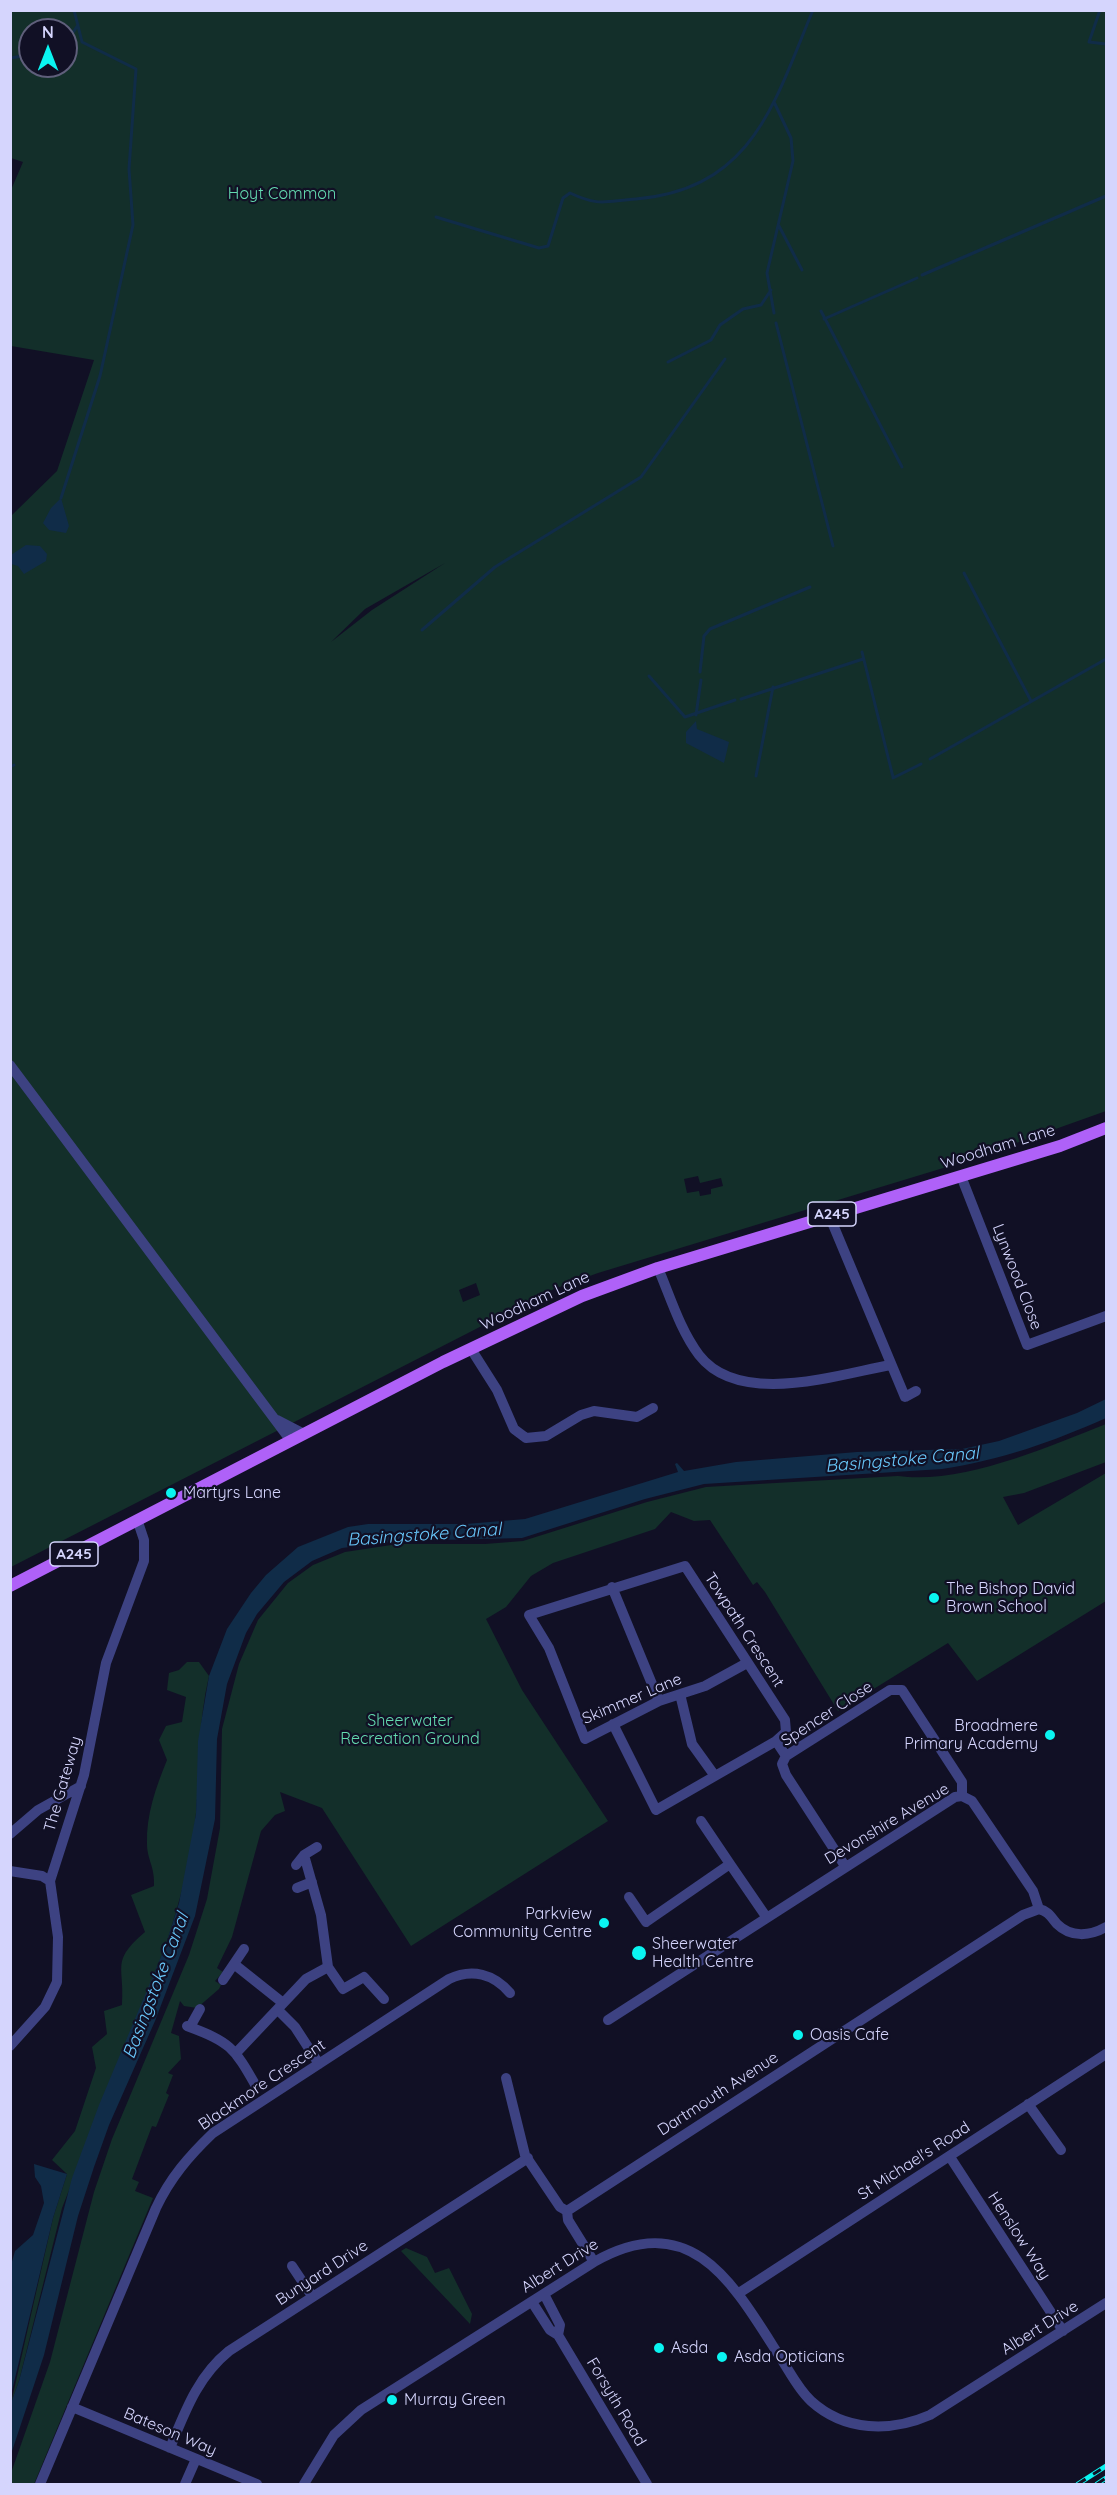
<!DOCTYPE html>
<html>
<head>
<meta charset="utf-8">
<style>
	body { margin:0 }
	#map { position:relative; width:1117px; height:2495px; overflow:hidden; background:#111025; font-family:Quicksand,sans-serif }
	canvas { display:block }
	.frame { position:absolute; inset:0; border:12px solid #d5d5fd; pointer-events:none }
	.north { position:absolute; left:18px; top:18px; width:60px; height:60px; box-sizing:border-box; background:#111025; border:2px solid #5f5f7b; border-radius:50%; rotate:0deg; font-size:16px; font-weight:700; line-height:24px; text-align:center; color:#d5d5fd }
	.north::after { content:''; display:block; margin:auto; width:21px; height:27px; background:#0af4f1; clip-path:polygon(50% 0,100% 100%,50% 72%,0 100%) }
</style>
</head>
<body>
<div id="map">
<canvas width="1117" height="2495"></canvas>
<div class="frame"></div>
<div class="north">N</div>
</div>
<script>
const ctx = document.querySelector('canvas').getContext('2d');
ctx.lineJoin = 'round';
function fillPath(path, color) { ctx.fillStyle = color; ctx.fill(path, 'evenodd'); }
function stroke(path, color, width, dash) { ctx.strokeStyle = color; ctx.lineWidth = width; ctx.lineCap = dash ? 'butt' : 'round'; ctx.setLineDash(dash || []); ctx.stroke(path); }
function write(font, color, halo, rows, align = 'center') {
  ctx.font = font + ' Quicksand,sans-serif'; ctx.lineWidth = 4.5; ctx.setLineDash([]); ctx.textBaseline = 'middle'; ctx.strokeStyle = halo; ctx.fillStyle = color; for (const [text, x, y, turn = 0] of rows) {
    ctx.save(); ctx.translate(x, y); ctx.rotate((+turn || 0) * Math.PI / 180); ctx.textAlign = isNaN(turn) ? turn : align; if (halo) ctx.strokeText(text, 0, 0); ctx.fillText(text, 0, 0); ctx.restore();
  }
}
const green = new Path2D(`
	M11,11H1106V1111L963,1162L598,1273L554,1289L11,1567V516L57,471L94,360L11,346V190L23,162L11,158ZM30,30H66V66H30ZM445,563L372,610L331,642L365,609ZM698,1176L700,1183L721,1178L723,1186L711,1189V1194L700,1196L699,1191L687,1193L684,1179ZM476,1283L480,1295L463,1302L459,1290Z
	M1106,1424V1462L1024,1493L1003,1497L1018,1525L1106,1473V1601L977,1681L948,1643L838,1711L765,1592L757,1582L753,1585L710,1520L694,1521L671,1512L655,1529L553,1563L531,1576L506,1607L486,1619L522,1690L608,1821L411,1946L322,1808L280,1792L285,1811L275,1815L261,1831L232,1937L217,1968L223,1972L215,1981L221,1985L219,1989L197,2008L184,2006L180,2001L171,2033L179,2036L181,2059L168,2073L173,2075L166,2093L169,2095L156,2127L152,2126L132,2179L139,2182L135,2191L153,2198L34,2484H11V2473L50,2362L94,2192L112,2139L189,1955L207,1899L220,1828L222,1729L239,1664L258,1620L288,1583L313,1565L345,1552L398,1544H485L523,1541L647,1502L706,1487L898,1476C961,1485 1048,1447 1106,1424Z
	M187,1662H199L209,1676C198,1722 200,1767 196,1813C192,1859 179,1904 165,1947L62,2208L19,2381L11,2403L53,2218L67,2174L52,2160L75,2131L96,2068L92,2047L107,2034L104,2011L122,2005C125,1965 110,1962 145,1932L131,1895L154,1886C155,1867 147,1859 147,1844C146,1815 156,1787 167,1760L159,1740L166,1726L182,1722L186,1697L167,1690L169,1673L179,1670Z
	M406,2248L427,2257L435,2273L449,2268L472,2314L470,2324L401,2251Z`);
const water = new Path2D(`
	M61,498L69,526L66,533L49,530L43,523L51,508Z
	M26,545L40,546L47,554L46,561L24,574L18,566L11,564V555Z
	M696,721L697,729L729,742L724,763L686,743V732Z
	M1106,1399V1418C1052,1442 1001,1460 942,1469L704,1484L645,1499L522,1538L399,1541L342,1548L312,1561L284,1582L257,1614L246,1633L227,1684L217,1739L215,1819L195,1916L155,2021L109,2125L94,2167L78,2216L44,2355L11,2454V2403L19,2381L72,2178L99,2105L165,1947L179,1903L196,1814L198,1741L209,1676L227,1629L251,1593L266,1575L298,1547L348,1527L368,1524H466L525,1519L678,1472L675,1464L677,1463L684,1471L736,1462L857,1452L962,1449L999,1441L1077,1413Z
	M34,2164L67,2174L53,2218L11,2395V2265L15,2251L33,2235L44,2203L41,2186L35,2177Z`);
const stream = new Path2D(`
	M1100,10L1089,42L1106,44
	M66,43L78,25
	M10,58L30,55
	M774,102L791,138L793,161L767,273L774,313
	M436,217L539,248L548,246L563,198L570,193C600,207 605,201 636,199C753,189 774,103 813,10
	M779,226L802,270
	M922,275L1106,196
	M821,311L902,467
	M824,319L917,278
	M776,323L833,546
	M668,362L711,340L720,325L743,309L761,305L771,290
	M61,498L100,376L133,225L129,169L136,69L82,42L74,10
	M964,573L1031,701
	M422,630L495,567L641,477L725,359
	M862,652L893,777
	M700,672L704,636L710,629L810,587
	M649,676L685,717L735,700
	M741,699L863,659
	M696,715L701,680
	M930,759L1106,659
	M10,767L14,765
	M756,776L773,687
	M893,778L921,764`);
const minor = new Path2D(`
	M10,1065L291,1441
	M961,1176L1027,1345L1106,1316
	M829,1215L905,1397L916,1391
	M658,1268C670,1296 680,1330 699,1355C739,1407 836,1375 890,1365
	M471,1349L497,1390L514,1429L526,1438L546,1436L581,1415L594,1411L637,1417L653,1408
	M277,1420L304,1434
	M612,1587L659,1701
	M747,1663L705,1686L659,1701L585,1739L549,1648L529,1615L685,1566L785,1720L786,1732L776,1741L786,1756
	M680,1694L692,1744L715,1776L776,1741
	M613,1724L656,1810L715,1776
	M10,1834L38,1810L81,1786
	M304,1855L321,1915L328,1967L343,1989L364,1977L384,1999
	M730,1864L767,1918
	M296,1865L304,1855L317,1847
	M845,1866L786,1775L782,1764L786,1756L890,1690H902L962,1782V1796
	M10,1871L42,1876L50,1881
	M297,1888L312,1882
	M629,1897L646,1922L730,1864L701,1821
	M1039,1909C1048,1911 1051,1917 1057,1924C1071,1938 1090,1936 1106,1927
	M234,1964L283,2003
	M223,1980L244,1949
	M278,2010L295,2027L319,2064
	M608,2020L955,1797L962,1796L972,1801L1033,1891L1039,1909
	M187,2026C230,2042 234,2047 256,2086
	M190,2027L200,2009
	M10,2046L45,2007L57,1982L58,1937L50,1881L84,1775L106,1663L144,1561V1540L138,1522
	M237,2052L306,1979L328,1967
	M506,2078L525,2155L560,2207L567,2211L568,2220L594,2262
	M1028,2104L1061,2150
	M950,2157L1063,2331
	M567,2211L1023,1915L1039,1909
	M292,2266L312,2296
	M739,2293L1106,2054
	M544,2294L560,2325L558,2335
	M532,2302L550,2330L558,2335L647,2484
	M72,2407L257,2484
	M170,2448C185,2412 197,2377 229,2351L528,2158
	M40,2484L156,2208C170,2178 189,2156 213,2133L449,1979C472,1968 494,1974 510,1993
	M185,2484L196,2459
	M304,2484L334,2435L361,2410L594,2262C692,2206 734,2285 780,2357C790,2372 798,2389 811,2401C845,2432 891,2432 930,2415L1106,2303`);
const major = new Path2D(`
	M10,1586L443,1362L582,1296L658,1268L1060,1146L1106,1128`);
const rail = new Path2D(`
	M1078,2484L1106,2466
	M1097,2484L1106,2478`);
const markers = [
	[171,1493,6,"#0af4f1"],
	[934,1598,6,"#0af4f1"],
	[1050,1735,6,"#0af4f1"],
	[604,1923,6,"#0af4f1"],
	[639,1953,8,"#0af4f1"],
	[798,2035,6,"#0af4f1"],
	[659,2348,6,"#0af4f1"],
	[722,2357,6,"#0af4f1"],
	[392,2400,6,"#0af4f1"]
];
const shields = [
	[832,1214,48],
	[74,1554,48]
];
const shieldNames = [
	["A245",832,1214],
	["A245",74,1554]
];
const parkNames = [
	["Hoyt Common",282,194],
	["Sheerwater",410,1721],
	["Recreation Ground",410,1739]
];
const streetNames = [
	["Woodham Lane",998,1147,-17],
	["Lynwood Close",1017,1277,69],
	["Woodham Lane",535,1301,-25],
	["Towpath Crescent",744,1630,57],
	["Skimmer Lane",632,1699,-23],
	["Spencer Close",827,1714,-33],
	["The Gateway",63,1784,-74],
	["Devonshire Avenue",887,1824,-31],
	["Blackmore Crescent",262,2085,-34],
	["Dartmouth Avenue",718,2094,-33],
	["St Michael's Road",914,2161,-33],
	["Henslow Way",1019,2236,57],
	["Albert Drive",560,2266,-32],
	["Bunyard Drive",322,2273,-33],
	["Albert Drive",1040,2328,-32],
	["Forsyth Road",616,2402,59],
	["Bateson Way",170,2432,23]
];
const poiNames = [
	["Martyrs Lane",183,1493],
	["The Bishop David",946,1589],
	["Brown School",946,1607],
	["Broadmere",1038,1726,"right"],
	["Primary Academy",1038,1744,"right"],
	["Parkview",592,1914,"right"],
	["Community Centre",592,1932,"right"],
	["Sheerwater",652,1944],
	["Health Centre",652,1962],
	["Oasis Cafe",810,2035],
	["Asda",671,2348],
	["Asda Opticians",734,2357],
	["Murray Green",404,2400]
];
const waterNames = [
	["Basingstoke Canal",902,1460,-5],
	["Basingstoke Canal",424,1535,-4],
	["Basingstoke Canal",156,1986,-69]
];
fillPath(green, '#132f2a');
fillPath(water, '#102c48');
stroke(stream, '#102c48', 3);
stroke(minor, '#3d4282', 10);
stroke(major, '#af61f8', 12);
stroke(rail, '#0af4f1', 5);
stroke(rail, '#111025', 3, [9]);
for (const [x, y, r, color] of markers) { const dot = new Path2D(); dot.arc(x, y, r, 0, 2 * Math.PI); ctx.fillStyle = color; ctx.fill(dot); stroke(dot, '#111025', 2); }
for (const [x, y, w] of shields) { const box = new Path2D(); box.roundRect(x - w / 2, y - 12, w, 24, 4.5); ctx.fillStyle = '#111025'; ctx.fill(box); stroke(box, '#d5d5fd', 1.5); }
write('bold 15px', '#d5d5fd', null, shieldNames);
write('16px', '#64dbb0', '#111025', parkNames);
write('16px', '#d5d5fd', '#111025', streetNames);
write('16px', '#d5d5fd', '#111025', poiNames, 'left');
write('italic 18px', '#68c6f9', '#111025', waterNames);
</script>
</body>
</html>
